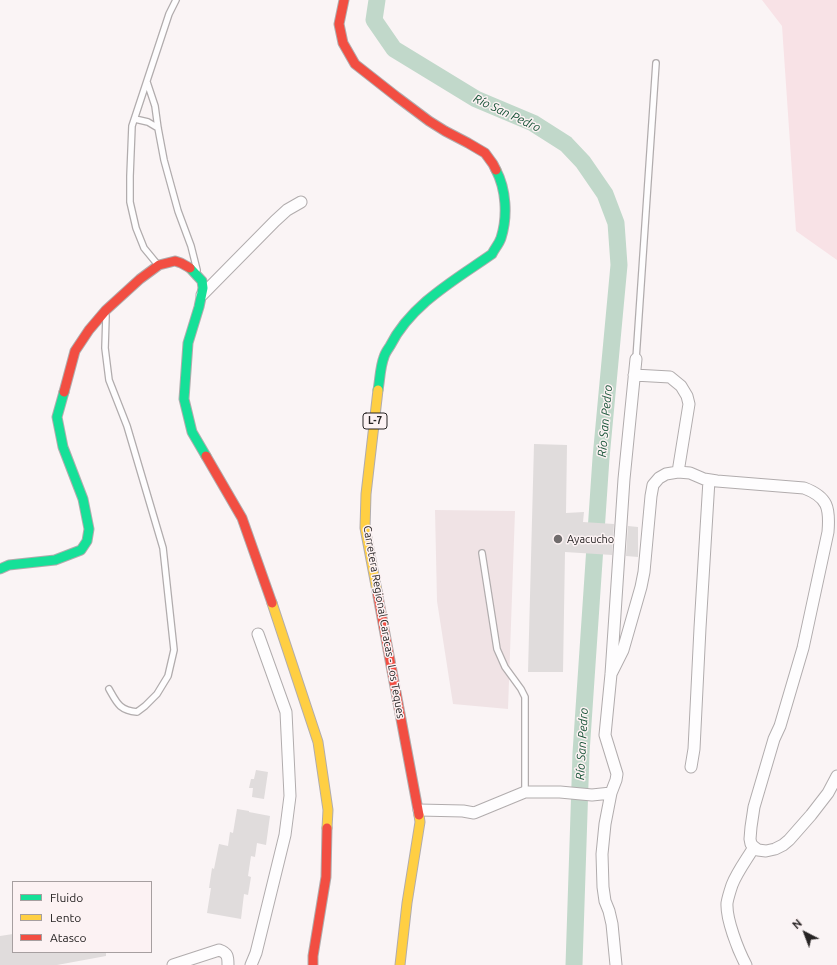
<!DOCTYPE html>
<html>
<head>
<meta charset="utf-8">
<style>
	body { margin:0 }
	#map { position:relative; width:837px; height:965px; overflow:hidden; background:#faf4f5; font-family:Ubuntu,sans-serif }
	canvas { display:block }
	.legend { position:absolute; left:12px; top:881px; width:140px; height:72px; box-sizing:border-box; background:#fcf2f3; border:1px solid #a69fa0; margin:0; padding:5px 7px; list-style:none; font-size:12px; color:#262323 }
	.legend li { display:flex; align-items:center; gap:8px; height:20px }
	.legend b { width:20px; border:1px solid #a69fa0 }
	.north { position:absolute; left:785px; top:913px; width:40px; height:40px; -webkit-text-stroke:3px #fcf2f3; paint-order:stroke; rotate:318deg; font-size:11px; font-weight:700; line-height:16px; text-align:center; color:#262323 }
	.north::after { content:''; display:block; margin:auto; width:14px; height:18px; background:#262323; clip-path:polygon(50% 0,100% 100%,50% 72%,0 100%) }
</style>
</head>
<body>
<div id="map">
<canvas width="837" height="965"></canvas>
<ul class="legend">
<li><b style="height:5px;background:#16e098"></b>Fluido</li>
<li><b style="height:5px;background:#ffcf43"></b>Lento</li>
<li><b style="height:5px;background:#f24e42"></b>Atasco</li>
</ul>
<div class="north">N</div>
</div>
<script>
const ctx = document.querySelector('canvas').getContext('2d');
ctx.lineJoin = 'round';
function fillPath(path, color) { ctx.fillStyle = color; ctx.fill(path, 'evenodd'); }
function stroke(path, color, width, dash) { ctx.strokeStyle = color; ctx.lineWidth = width; ctx.lineCap = dash ? 'butt' : 'round'; ctx.setLineDash(dash || []); ctx.stroke(path); }
function write(font, color, halo, rows, align = 'center') {
  ctx.font = font + ' Ubuntu,sans-serif'; ctx.lineWidth = 3; ctx.setLineDash([]); ctx.textBaseline = 'middle'; ctx.strokeStyle = halo; ctx.fillStyle = color; for (const [text, x, y, turn = 0] of rows) {
    ctx.save(); ctx.translate(x, y); ctx.rotate((+turn || 0) * Math.PI / 180); ctx.textAlign = isNaN(turn) ? turn : align; if (halo) ctx.strokeText(text, 0, 0); ctx.fillText(text, 0, 0); ctx.restore();
  }
}
const built = new Path2D(`
	M435,510L515,511L508,709L453,704L437,601Z`);
const green = new Path2D(`
	M762,0H837V260L796,231L782,26Z`);
const river = new Path2D(`
	M377,0L374,20L394,49L476,99L533,123L566,144L583,162L605,194L616,223L619,265L601,458L581,753L574,965`);
const building = new Path2D(`
	M534,444L567,445L566,513L584,512L583,522L614,524L612,555L565,552L563,672H528Z
	M628,526L638,527V557L626,556Z
	M256,770L268,772L264,799L252,797L253,788H249L251,779H254Z
	M237,809L249,811V812L270,816L266,845L257,843L255,857L251,856L248,876L251,877L248,895L244,894L241,919L207,913L211,888H209L212,868L214,869L219,844L228,846L230,832L233,833Z
	M13,934V952H106V956L57,965H0V936Z`);
const lane = new Path2D(`
	M147,82L155,106L158,128L164,160L178,211L191,246L197,270
	M135,119L148,122L158,128
	M158,265L144,248L136,228L130,202V176L132,126L169,14L176,0
	M106,316L105,348L109,380L127,426L163,548L174,650L168,676L157,694L145,706L137,712C119,710 117,703 109,689
	M636,359L656,63
	M482,553L497,649L505,667L521,689L525,697V792`);
const street = new Path2D(`
	M202,295L275,221L287,210L301,202
	M634,375L670,377L681,386L687,396L689,404L678,472
	M611,674L623,650L641,587L644,572L651,496L653,485L659,478L666,474L678,472L690,473L704,479L717,481L804,488C828,497 830,508 828,532L803,648L780,726L774,739L754,807L751,827L750,839L751,844L754,847L758,850L766,851L775,849L783,845L789,840L811,815L828,793L837,776
	M691,767L694,749L700,628L709,480
	M419,810L463,811L474,813L525,792H560L592,795L611,793
	M173,965L219,950C228,953 228,957 228,965
	M251,965L256,953L285,835L290,796L286,712L258,634
	M616,965L612,924L609,911L605,901L603,887L602,854L605,824L611,793L616,780L617,774L605,735L611,674L624,479L636,359
	M746,965C738,950 726,919 727,903C728,897 730,891 732,885C737,872 747,859 754,847`);
const fast = new Path2D(`
	M190,268L202,281L203,288L199,307L188,343L184,399L192,432L206,456
	M378,390C380,380 380,367 384,357C385,353 388,349 390,346C411,304 455,280 492,254C495,248 499,244 501,238C508,216 506,189 496,170
	M0,569L9,565L55,560L81,550L87,541L89,529L83,499L63,447L57,417L64,392`);
const slow = new Path2D(`
	M377,591L365,528L366,494L378,390
	M272,603L318,742L328,810L327,828
	M400,965L407,903L420,822L419,815`);
const jam = new Path2D(`
	M344,0L339,24L343,43L355,64L397,97L429,121L445,131L468,143L485,153L493,164L496,170
	M64,392L75,351L89,330L106,310L140,279L159,265L175,261L181,263L190,268
	M206,456L242,518L272,603
	M377,591L419,815
	M313,965V956L326,877L327,828`);
const markers = [
	[558,539,5,"#706c6c"]
];
const shields = [
	[375,421,24]
];
const shieldNames = [
	["L-7",375,421]
];
const poiNames = [
	["Ayacucho",567,539]
];
const streetNames = [
	["Carretera Regional Caracas - Los Teques",384,622,80]
];
const waterNames = [
	["Río San Pedro",507,113,25],
	["Río San Pedro",605,421,-85],
	["Río San Pedro",582,744,-87]
];
fillPath(built, '#f0e3e5');
fillPath(green, '#f8e2e6');
stroke(river, '#c1d8ca', 17);
fillPath(building, '#e0dcdc');
stroke(lane, '#b1acad', 8);
stroke(street, '#b1acad', 13);
stroke(fast, '#b1acad', 11);
stroke(slow, '#b1acad', 11);
stroke(jam, '#b1acad', 11);
stroke(lane, '#fefdfe', 5.5);
stroke(street, '#fefdfe', 11);
stroke(fast, '#16e098', 9);
stroke(slow, '#ffcf43', 9);
stroke(jam, '#f24e42', 9);
for (const [x, y, r, color] of markers) { const dot = new Path2D(); dot.arc(x, y, r, 0, 2 * Math.PI); ctx.fillStyle = color; ctx.fill(dot); stroke(dot, '#fcf2f3', 1.5); }
for (const [x, y, w] of shields) { const box = new Path2D(); box.roundRect(x - w / 2, y - 8, w, 16, 3); ctx.fillStyle = '#fcf2f3'; ctx.fill(box); stroke(box, '#262323', 1); }
write('bold 10px', '#262323', null, shieldNames);
write('11px', '#262323', '#fcf2f3', poiNames, 'left');
write('11px', '#262323', '#fcf2f3', streetNames);
write('italic 12px', '#185438', '#fcf2f3', waterNames);
</script>
</body>
</html>
